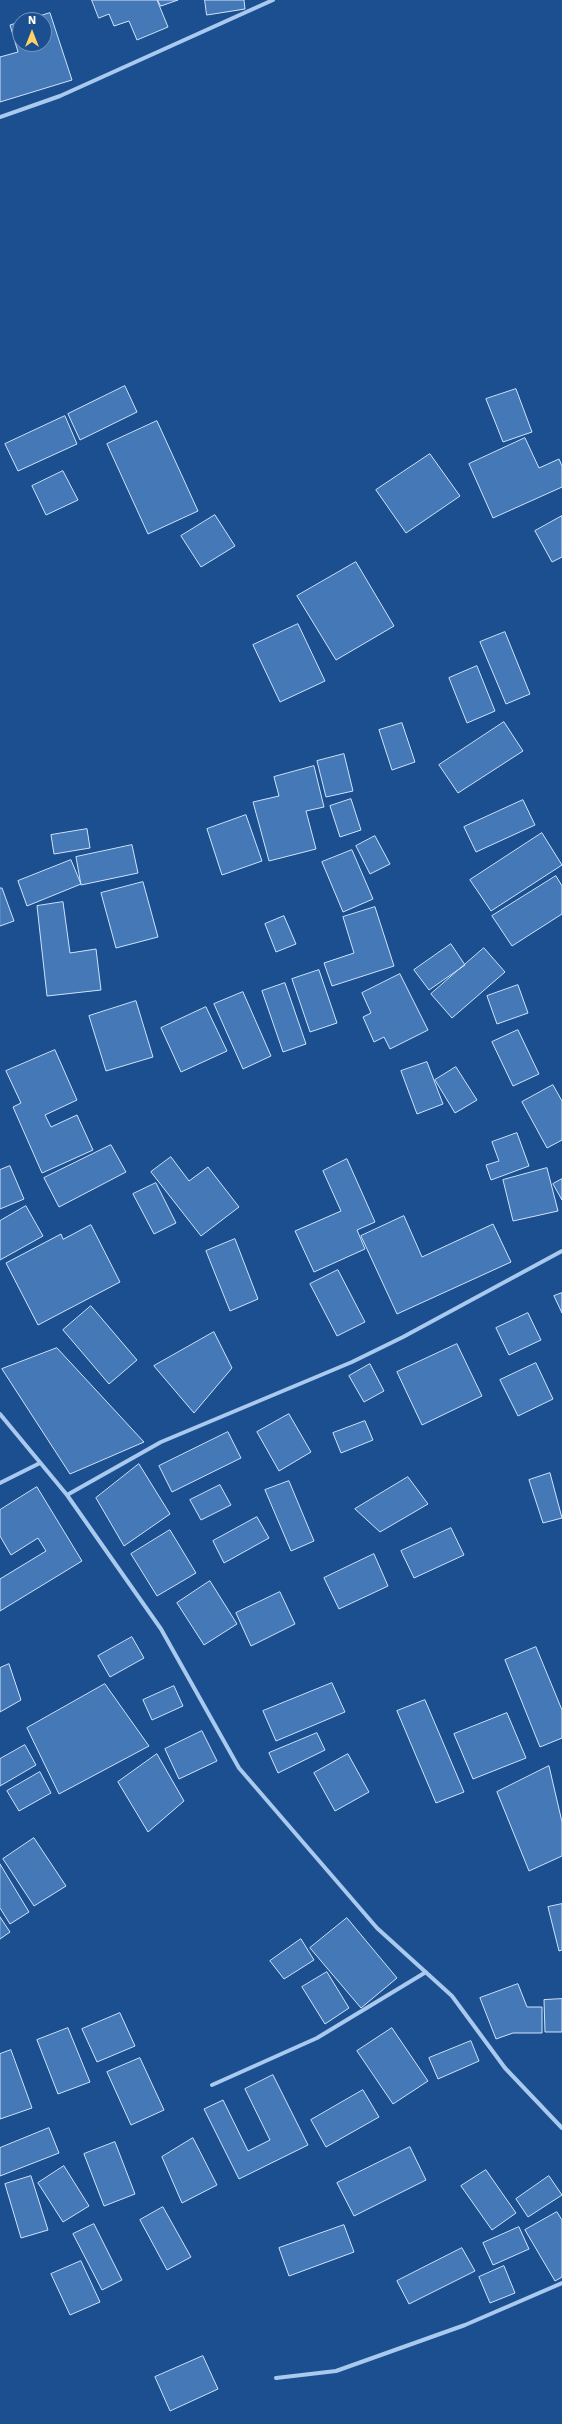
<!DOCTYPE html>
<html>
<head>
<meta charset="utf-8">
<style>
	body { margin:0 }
	#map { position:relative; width:562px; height:2424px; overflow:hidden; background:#1b4f8f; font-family:"Work Sans",sans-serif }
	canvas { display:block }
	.north { position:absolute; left:12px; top:12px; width:40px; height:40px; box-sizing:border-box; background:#1b4f8f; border:1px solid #7695bc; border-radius:50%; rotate:0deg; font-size:11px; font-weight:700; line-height:16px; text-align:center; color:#fff }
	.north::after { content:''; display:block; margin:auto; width:14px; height:18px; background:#ffd166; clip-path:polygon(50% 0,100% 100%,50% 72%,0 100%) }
</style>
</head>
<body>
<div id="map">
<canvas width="562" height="2424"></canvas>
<div class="north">N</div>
</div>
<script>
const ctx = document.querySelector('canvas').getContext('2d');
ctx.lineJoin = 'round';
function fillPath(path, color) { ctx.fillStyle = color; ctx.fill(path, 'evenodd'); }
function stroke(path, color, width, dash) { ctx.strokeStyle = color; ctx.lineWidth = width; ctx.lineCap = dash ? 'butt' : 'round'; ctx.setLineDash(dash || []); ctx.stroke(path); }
const building = new Path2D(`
	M92,0H157L168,27L137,40L129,21L114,26L109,14L99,18Z
	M158,0H178L161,6Z
	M205,0H244L245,9L207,15Z
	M50,13L72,80L0,102V57L18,52L10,25L20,22V44H44V20H27Z
	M125,386L137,412L80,440L68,414Z
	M516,389L532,432L503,442L486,399Z
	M65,416L77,444L18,471L5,444Z
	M157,421L198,511L148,534L107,444Z
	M525,438L539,468L559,459L562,466V487L493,518L469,464Z
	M430,454L460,496L406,533L376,490Z
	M63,471L78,500L46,515L32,486Z
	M215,515L235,546L201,567L181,536Z
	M562,516V557L552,562L535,531Z
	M356,562L394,626L336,660L297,596Z
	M298,624L325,681L280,702L253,645Z
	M505,632L530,694L506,704L480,642Z
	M477,666L495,711L467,723L449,678Z
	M504,722L523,751L458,793L439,765Z
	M402,723L415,762L392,770L379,730Z
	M344,754L353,791L326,797L317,761Z
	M314,766L324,807L306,811L316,849L269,861L253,802L279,796L274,777Z
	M351,799L361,830L340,837L330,806Z
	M523,800L535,825L476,852L464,827Z
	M246,815L262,861L222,875L207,829Z
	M87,829L90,848L54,854L51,835Z
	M542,833L562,865L491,911L470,880Z
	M375,836L390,864L370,874L356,846Z
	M132,845L138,873L81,885L76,857Z
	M352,850L373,899L343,912L322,862Z
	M71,860L81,884L27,906L18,881Z
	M556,876L562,886V914L512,946L492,916Z
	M143,882L158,937L116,948L101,893Z
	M0,888H2L14,921L0,926Z
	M63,902L70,953L96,949L101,990L47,996L37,906Z
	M375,907L394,966L332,986L324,963L354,953L343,917Z
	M284,916L296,944L276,952L265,924Z
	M451,944L465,965L429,990L414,970Z
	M484,948L505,972L452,1018L431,994Z
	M319,970L337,1023L310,1032L292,979Z
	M400,974L428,1030L390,1049L384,1037L374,1042L363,1017L371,1013L362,993Z
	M285,983L306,1044L283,1052L262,991Z
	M518,985L528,1013L497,1024L487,996Z
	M243,992L271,1056L243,1069L214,1004Z
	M136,1001L153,1057L106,1071L89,1016Z
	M206,1007L227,1051L181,1072L161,1028Z
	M518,1030L539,1074L513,1086L492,1042Z
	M55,1050L77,1100L45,1115L51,1127L77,1115L93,1150L42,1173L13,1107L21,1103L6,1071Z
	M427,1062L443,1104L417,1114L401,1071Z
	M456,1067L477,1100L455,1113L435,1080Z
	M553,1085L562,1101V1140L547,1148L522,1102Z
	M517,1133L529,1166L491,1180L486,1165L499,1161L492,1142Z
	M111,1145L126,1172L59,1207L44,1178Z
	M171,1157L189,1181L208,1167L239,1207L201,1236L151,1172Z
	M347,1159L375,1222L357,1230L365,1249L314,1272L295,1231L341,1211L323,1171Z
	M10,1166L24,1199L0,1209V1170Z
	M547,1168L558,1211L513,1221L503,1180Z
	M562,1179V1200L553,1184Z
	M156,1183L176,1223L154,1234L133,1194Z
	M26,1206L43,1236L0,1260V1221Z
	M404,1216L422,1257L493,1224L511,1262L397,1314L361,1236Z
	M91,1225L120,1282L38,1325L6,1263L61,1234L63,1239Z
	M235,1239L258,1299L230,1311L206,1251Z
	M338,1270L365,1322L337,1336L310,1284Z
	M562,1293V1313L554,1296Z
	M91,1306L137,1360L109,1384L63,1330Z
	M528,1313L541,1340L509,1355L496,1328Z
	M214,1332L232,1368L194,1413L154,1366Z
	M457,1344L482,1396L422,1425L397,1372Z
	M57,1348L144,1442L70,1474L2,1369Z
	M536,1363L553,1399L518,1416L500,1380Z
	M370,1364L384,1391L364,1402L349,1376Z
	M289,1414L311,1452L279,1471L257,1432Z
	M365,1421L373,1440L341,1453L333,1433Z
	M228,1432L241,1458L172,1492L159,1466Z
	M139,1464L170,1514L124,1546L96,1498Z
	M550,1473L562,1518L543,1523L529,1480Z
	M408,1477L428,1504L380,1532L355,1509Z
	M289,1481L314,1541L291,1551L265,1490Z
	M220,1485L231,1505L201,1520L190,1500Z
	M37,1487L82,1561L0,1611V1579L46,1551L38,1538L11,1555L0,1536V1510Z
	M257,1517L269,1538L224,1563L213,1541Z
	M451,1528L464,1555L414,1578L401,1551Z
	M170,1530L196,1573L157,1596L131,1554Z
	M374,1554L388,1586L339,1609L324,1578Z
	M210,1581L237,1624L204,1645L177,1603Z
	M280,1592L295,1624L251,1646L236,1613Z
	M132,1637L144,1658L110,1677L98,1656Z
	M536,1647L562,1710V1738L540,1747L505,1660Z
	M9,1664L21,1700L0,1712V1668Z
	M332,1683L345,1712L276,1741L263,1711Z
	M105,1684L149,1746L59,1794L27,1728Z
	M174,1686L183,1706L152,1720L143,1700Z
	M425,1700L464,1792L436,1803L397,1711Z
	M507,1713L526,1758L473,1779L454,1734Z
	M202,1731L217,1761L179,1779L165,1749Z
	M317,1733L325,1750L278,1773L269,1753Z
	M25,1745L36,1765L0,1786V1759Z
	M157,1754L184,1801L148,1832L118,1782Z
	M348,1754L369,1792L335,1811L314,1773Z
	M549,1766L562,1822V1856L529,1871L497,1792Z
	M40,1772L51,1793L19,1811L7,1791Z
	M34,1838L66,1886L34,1906L3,1859Z
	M0,1864L29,1912L10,1924L0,1908Z
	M562,1904V1950L559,1951L548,1907Z
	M0,1917L10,1932L0,1939Z
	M347,1918L397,1978L361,2008L310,1948Z
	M301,1939L314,1960L284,1979L270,1961Z
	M327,1972L349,2008L325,2024L302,1987Z
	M518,1984L527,2007H542V2033H513L496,2039L480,1998Z
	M562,1999V2032H545L544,2000Z
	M120,2013L135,2046L97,2062L82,2029Z
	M68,2028L90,2082L58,2094L37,2040Z
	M392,2028L428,2081L393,2104L357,2051Z
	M471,2041L479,2061L438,2079L429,2058Z
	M11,2050L32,2108L0,2119V2054Z
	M140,2058L164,2110L131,2125L107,2072Z
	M273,2075L308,2145L239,2179L204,2109L223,2100L248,2151L270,2140L245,2089Z
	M363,2090L379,2117L326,2147L311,2120Z
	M49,2128L59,2153L0,2176V2148Z
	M193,2138L217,2185L182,2203L162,2157Z
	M115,2142L135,2194L104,2206L84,2154Z
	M410,2147L426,2180L354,2216L337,2183Z
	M64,2166L89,2206L63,2222L38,2183Z
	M486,2170L516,2213L492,2230L461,2186Z
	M31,2176L48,2230L21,2238L5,2184Z
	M549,2176L562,2195L528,2217L516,2199Z
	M163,2207L191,2257L167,2270L140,2220Z
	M557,2212L562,2220V2277L555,2281L525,2230Z
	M94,2224L122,2280L102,2290L73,2234Z
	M344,2225L354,2252L289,2276L279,2248Z
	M519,2227L529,2249L493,2265L483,2243Z
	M462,2248L475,2271L409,2304L397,2281Z
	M81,2261L100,2302L70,2315L51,2274Z
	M504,2266L515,2293L490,2303L479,2277Z
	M203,2356L218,2389L170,2411L155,2377Z`);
const street = new Path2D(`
	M0,117L60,96L273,0
	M0,1414L67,1495L161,1629L239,1768L377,1928L452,1996L505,2068L562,2128
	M0,1483L40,1463
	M67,1495L161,1442L352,1362L403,1337L562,1251
	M212,2085L317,2038L426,1972
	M276,2378L336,2371L465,2325L562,2283`);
fillPath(building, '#4478b7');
stroke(building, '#cfe3fa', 1);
stroke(street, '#a9c9ee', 4);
</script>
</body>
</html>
